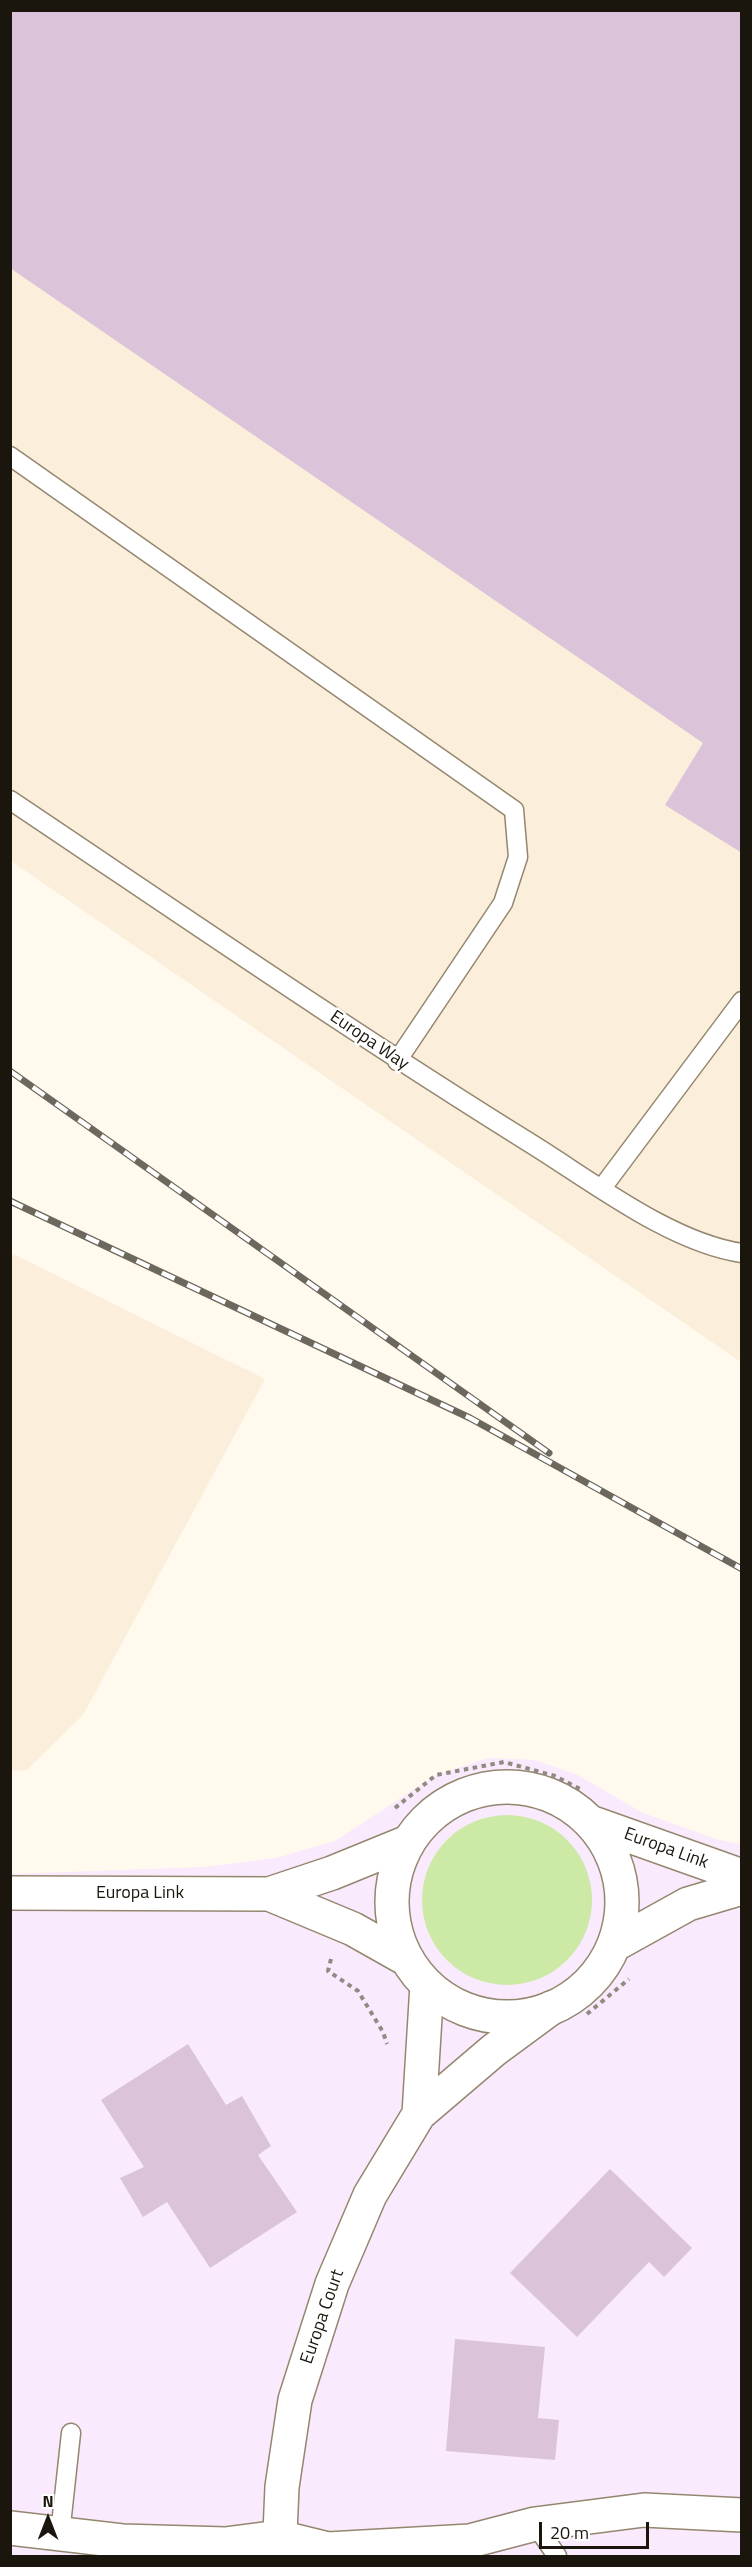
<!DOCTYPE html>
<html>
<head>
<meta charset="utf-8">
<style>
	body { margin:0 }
	#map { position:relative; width:752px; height:2567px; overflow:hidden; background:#fff9ee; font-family:"Titillium Web",sans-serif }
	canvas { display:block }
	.frame { position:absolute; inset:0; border:12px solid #1b160d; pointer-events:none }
	.north { position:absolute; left:18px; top:2489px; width:60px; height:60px; -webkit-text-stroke:4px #fff; paint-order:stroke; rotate:0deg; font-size:16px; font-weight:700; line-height:24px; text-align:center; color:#1b160d }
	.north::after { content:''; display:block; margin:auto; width:21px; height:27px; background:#1b160d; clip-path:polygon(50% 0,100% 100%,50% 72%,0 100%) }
	.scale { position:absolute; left:539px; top:2522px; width:110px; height:27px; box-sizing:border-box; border:3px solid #1b160d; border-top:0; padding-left:8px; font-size:18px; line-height:21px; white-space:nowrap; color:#1b160d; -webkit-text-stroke:4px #fff; paint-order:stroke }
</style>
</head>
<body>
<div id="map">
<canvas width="752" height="2567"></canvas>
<div class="frame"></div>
<div class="north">N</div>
<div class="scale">20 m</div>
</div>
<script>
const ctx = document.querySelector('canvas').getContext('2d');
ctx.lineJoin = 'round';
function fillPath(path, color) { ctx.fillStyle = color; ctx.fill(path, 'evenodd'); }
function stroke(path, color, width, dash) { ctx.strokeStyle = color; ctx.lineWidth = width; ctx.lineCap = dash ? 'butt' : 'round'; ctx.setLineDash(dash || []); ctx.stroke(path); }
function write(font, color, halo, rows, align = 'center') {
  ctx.font = font + ' "Titillium Web",sans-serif'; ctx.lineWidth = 5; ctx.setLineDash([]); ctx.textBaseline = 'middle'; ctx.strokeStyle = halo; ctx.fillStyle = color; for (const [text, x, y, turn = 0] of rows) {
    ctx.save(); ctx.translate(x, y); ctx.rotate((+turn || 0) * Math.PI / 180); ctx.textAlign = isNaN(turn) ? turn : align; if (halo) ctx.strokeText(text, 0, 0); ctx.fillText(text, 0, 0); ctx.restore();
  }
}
const commercial = new Path2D(`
	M488,1758L535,1760L578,1775L643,1813L719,1840L741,1844V2556H11L10,1874L206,1867L276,1858L335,1841L436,1775Z`);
const industrial = new Path2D(`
	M11,11H741V1362L11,861Z
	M11,1253L265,1379L83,1715L27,1770L11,1771Z`);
const green = new Path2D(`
	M422 1900a85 85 0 1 1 170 0a85 85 0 1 1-170 0Z`);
const building = new Path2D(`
	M10,10H742V853L665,805L703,743L10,268Z
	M188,2044L226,2105L242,2096L271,2146L258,2155L297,2212L210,2268L167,2202L143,2217L120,2178L144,2167L101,2100Z
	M610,2169L692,2248L664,2277L649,2262L577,2337L510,2273Z
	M455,2339L545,2347L538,2418L559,2420L555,2460L446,2451Z`);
const path = new Path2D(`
	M395,1808L436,1775L504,1762L555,1776L580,1789
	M331,1959L328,1971L358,1991L383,2032L387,2044
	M587,2014L629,1979`);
const service = new Path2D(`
	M10,456L514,810L518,857L503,903L397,1061
	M10,800C183,916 353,1033 530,1143C590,1180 671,1243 742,1253
	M602,1188L742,1001
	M535,2524L557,2556
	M60,2534L71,2433`);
const minor = new Path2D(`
	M419,2114L427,1985
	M10,2528L122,2541L225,2544L279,2537L328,2549L470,2541L535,2524L644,2510L742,2515
	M279,2556L282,2487L295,2400L332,2284L370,2195L419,2114L494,2050L551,2008`);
const tertiary = new Path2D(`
	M392 1902a115 115 0 1 1 230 0a115 115 0 1 1-230 0Z
	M590,1822L742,1876
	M10,1893L269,1894L332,1873L408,1842
	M269,1894L353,1929L408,1960
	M614,1945L688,1904L742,1888`);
const rail = new Path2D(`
	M10,1071L549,1453
	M10,1201L470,1418L742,1569`);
const streetNames = [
	["Europa Way",369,1041,34],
	["Europa Link",666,1849,20],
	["Europa Link",140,1894],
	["Europa Court",323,2317,-71]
];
fillPath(commercial, '#f9eafd');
fillPath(industrial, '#fbeeda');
fillPath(green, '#cde9a6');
fillPath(building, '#dbc4d9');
stroke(service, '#95876f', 21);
stroke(minor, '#95876f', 36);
stroke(tertiary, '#95876f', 36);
stroke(path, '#908b81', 4, [4.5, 4.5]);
stroke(service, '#fff', 18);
stroke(minor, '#fff', 33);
stroke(tertiary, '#fff', 33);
stroke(rail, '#6d685e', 7);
stroke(rail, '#fff', 4.5, [14]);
write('18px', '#1b160d', '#fff', streetNames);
</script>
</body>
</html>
